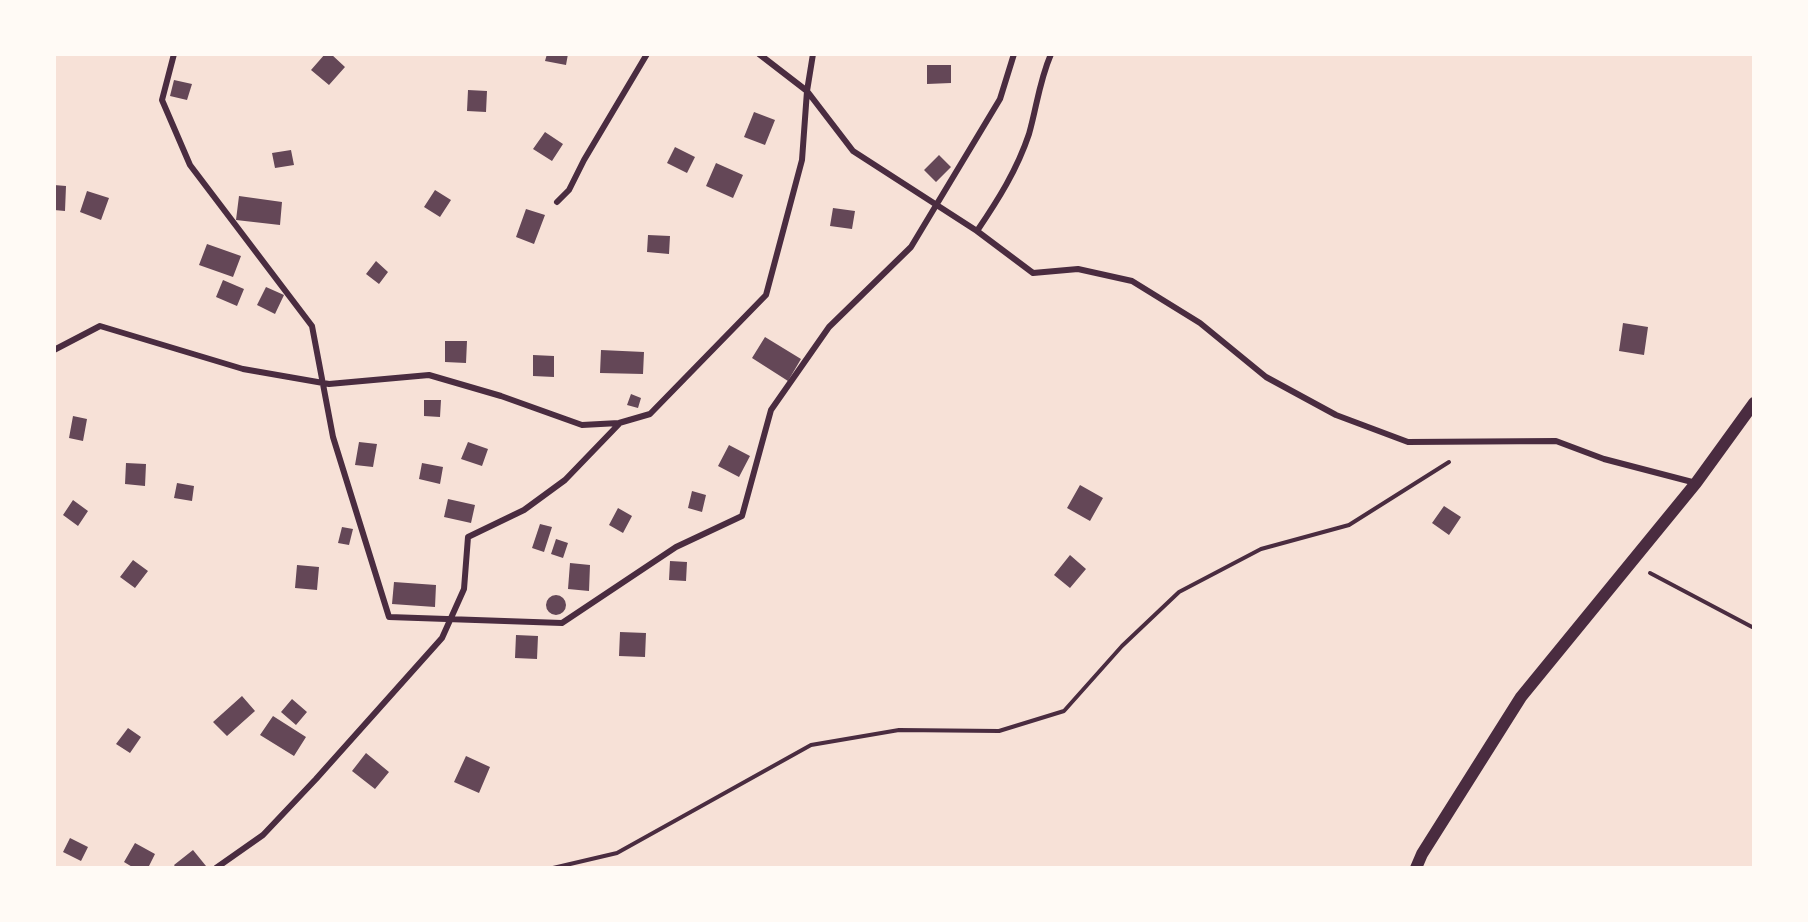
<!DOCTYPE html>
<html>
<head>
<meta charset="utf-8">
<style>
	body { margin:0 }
	#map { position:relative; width:1808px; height:922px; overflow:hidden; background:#f7e1d7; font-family:"Space Grotesk",sans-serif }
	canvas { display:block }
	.frame { position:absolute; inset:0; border:56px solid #fffaf5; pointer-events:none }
</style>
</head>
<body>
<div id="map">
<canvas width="1808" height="922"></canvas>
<div class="frame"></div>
</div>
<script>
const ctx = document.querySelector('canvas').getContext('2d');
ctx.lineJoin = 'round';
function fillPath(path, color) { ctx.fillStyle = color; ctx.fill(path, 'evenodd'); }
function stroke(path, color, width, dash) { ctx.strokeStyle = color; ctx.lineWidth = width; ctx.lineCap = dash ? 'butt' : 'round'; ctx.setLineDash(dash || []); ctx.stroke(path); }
const building = new Path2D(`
	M325,54H331L345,67L329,85L311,70Z
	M547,54H568L566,65L545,61Z
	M927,65H951V83L927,84Z
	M174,80L192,84L187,100L170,96Z
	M468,90L487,91L486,112L467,111Z
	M754,112L775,120L765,145L744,137Z
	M545,132L563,144L552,161L533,149Z
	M675,147L695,157L687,173L667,163Z
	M291,150L294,165L275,168L272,153Z
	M939,155L951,167L936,182L924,170Z
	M716,163L743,175L733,198L706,186Z
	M54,185L66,186L65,211L54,210Z
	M435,190L451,200L440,217L424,207Z
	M87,191L109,198L101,220L80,212Z
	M239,196L282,202L280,225L236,220Z
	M833,208L855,211L852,229L830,226Z
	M526,209L545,215L534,244L516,237Z
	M648,235L670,236L669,254L647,252Z
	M207,244L241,256L233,277L199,265Z
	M376,261L388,272L379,284L366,274Z
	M223,280L244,289L237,306L216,297Z
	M266,287L284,295L275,314L257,305Z
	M1623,323L1648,327L1644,355L1619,351Z
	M765,337L801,359L788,381L752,358Z
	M445,341H467L466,363L445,362Z
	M601,350L644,352L643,374L600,373Z
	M533,355L554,356V377L533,376Z
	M631,394L641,398L638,408L627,405Z
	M424,400H441L440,417L424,416Z
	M73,416L87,419L83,441L69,438Z
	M359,442L377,444L373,467L355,465Z
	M468,442L488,449L482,466L461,459Z
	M729,445L750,456L739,477L718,466Z
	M126,463L146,464L145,486L125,484Z
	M422,463L443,467L440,484L419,479Z
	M177,483L194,486L192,501L174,498Z
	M1080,485L1103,498L1090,521L1067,508Z
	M692,491L706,495L702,512L688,508Z
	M448,499L475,505L471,523L444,517Z
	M73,500L88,511L78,526L63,515Z
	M1444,506L1461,517L1449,535L1432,523Z
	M618,508L632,516L623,533L609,525Z
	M540,524L552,527L544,552L532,548Z
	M342,527L353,529L349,545L338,543Z
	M556,539L568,543L563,558L551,554Z
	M1070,555L1086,569L1070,588L1054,575Z
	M133,560L148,571L135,588L120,577Z
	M670,561L687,562L686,581L669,580Z
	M570,563L590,565L589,591L568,589Z
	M297,565L319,567L317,590L295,588Z
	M394,582L436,585L435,607L392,604Z
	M546 605a10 10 0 1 1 20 0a10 10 0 1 1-20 0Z
	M620,632L646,633L645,657L619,656Z
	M516,635L538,636L537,659L515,658Z
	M242,696L255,711L227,736L213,722Z
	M292,699L307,712L296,725L281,712Z
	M273,716L306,737L294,756L260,735Z
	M128,728L141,737L130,753L116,744Z
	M366,753L389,772L375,789L352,771Z
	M466,756L490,767L479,793L454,782Z
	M70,838L88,847L81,861L63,852Z
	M135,843L155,854L148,868H134L124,862Z
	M193,850L206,866L176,868L174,865Z`);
const path = new Path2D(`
	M1650,573L1754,628
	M553,868L617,853L811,745L899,730L999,731L1064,711L1122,646L1179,592L1261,549L1349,525L1449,462`);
const minor = new Path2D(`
	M174,54L162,100L190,165L312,326L333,437L389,617L562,623L676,547L742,516L771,410L829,327L911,247L1000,99L1014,54
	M813,54L807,91L853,151L977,231
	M1051,54C1039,82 1037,106 1029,134C1017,170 998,200 977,231L1033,273L1078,269L1132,281L1200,323L1266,377L1336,415L1408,442L1556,441L1604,459L1696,483
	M557,202L569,190L584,160L647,54
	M54,350L100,326L243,369L329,384L429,375L501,396L582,425L619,423L650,414L766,295L802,160L807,91L759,54
	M216,868L263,835L316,779L442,638L464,589L468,537L524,510L565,480L619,424`);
const secondary = new Path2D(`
	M1416,868L1422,854L1521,697L1696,483L1754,403`);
fillPath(building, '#644757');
stroke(path, '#4a2c40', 4);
stroke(minor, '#4a2c40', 6);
stroke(secondary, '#4a2c40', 12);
</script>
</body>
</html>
